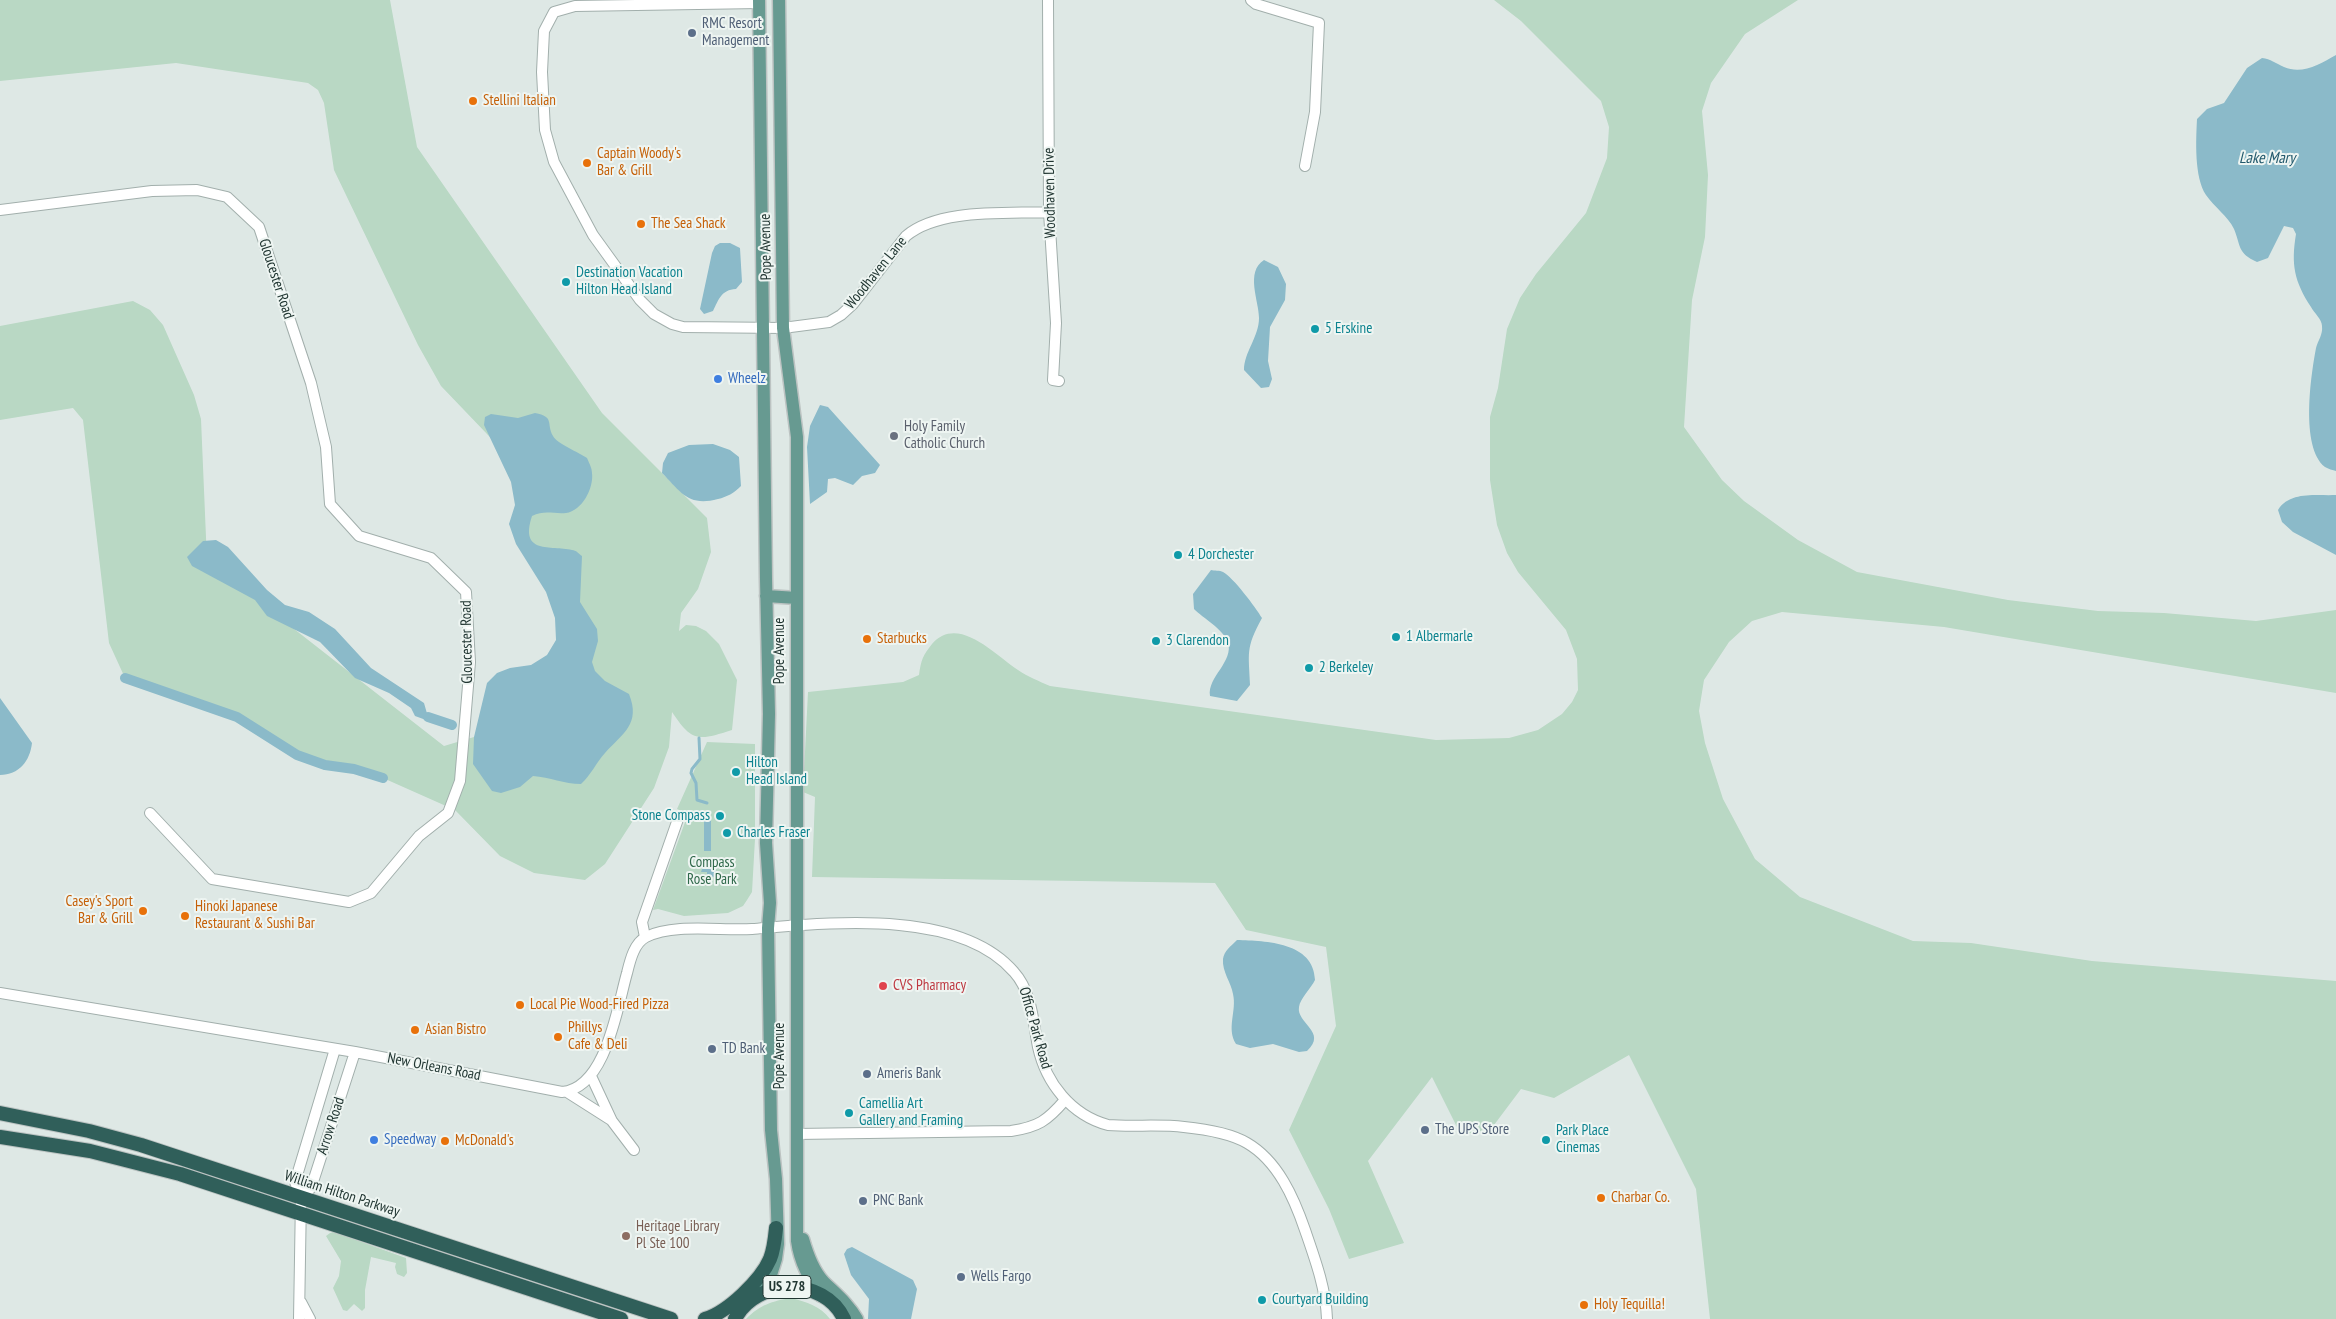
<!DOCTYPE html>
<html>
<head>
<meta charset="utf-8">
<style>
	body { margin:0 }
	canvas { display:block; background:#dee8e5 }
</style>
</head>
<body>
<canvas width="2336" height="1319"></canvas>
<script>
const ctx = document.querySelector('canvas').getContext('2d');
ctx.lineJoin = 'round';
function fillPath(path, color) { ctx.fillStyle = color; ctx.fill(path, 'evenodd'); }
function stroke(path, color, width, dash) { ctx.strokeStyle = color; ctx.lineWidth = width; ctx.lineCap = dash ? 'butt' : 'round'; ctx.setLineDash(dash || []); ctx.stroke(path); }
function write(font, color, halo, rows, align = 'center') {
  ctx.font = font + ' "PT Sans Narrow",sans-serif'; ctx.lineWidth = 4; ctx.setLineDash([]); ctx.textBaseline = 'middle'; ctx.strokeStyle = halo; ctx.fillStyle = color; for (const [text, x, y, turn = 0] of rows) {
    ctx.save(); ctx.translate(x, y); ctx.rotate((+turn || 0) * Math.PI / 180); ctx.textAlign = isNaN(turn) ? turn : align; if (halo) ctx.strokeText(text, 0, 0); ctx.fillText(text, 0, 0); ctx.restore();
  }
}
const green = new Path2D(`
	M0,0H390L417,147L602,413L707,518L711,552L698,589L681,613L679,631L686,625L696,626L706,631L719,644L737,680L732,730C698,741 692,742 672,712L669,747L654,788L605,864L585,880L534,873L500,856L455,810L383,778L354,769L325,765L297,755L237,717L125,678L109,643L83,420L73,408L0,420V326L133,301L150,310L163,325L194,395L201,419L207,561L444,746L474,737L579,644L518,535L532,481L441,386L418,345L334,170L324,103L318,90L308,83L176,63L0,81Z
	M1494,0H1798L1745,34L1711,83L1702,111L1708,175L1705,237L1692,300L1684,427L1722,480L1744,501L1798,540L1857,572L2008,600L2098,611L2164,613L2256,621L2336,610V693L1944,627L1782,612L1752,621L1729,642L1704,680L1699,711L1705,743L1723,799L1755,859L1800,897L1913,941L1971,943L2092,961L2336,981V1319H1710L1696,1189L1629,1055L1554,1098L1521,1089L1491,1129L1461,1135L1432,1077L1368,1161L1404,1243L1349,1259L1329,1209L1289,1130L1336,1026L1326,947L1246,930L1215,883L812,877L815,797L803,792L808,692L903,682L919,675C921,660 923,655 932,644C958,614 995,655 1018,670C1028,677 1039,681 1050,686L1436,740L1509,738L1538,730L1562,714L1572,702L1578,690L1577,659L1566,630L1518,572L1507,553L1497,525L1490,480V417L1498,388L1507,329L1520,298L1536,274L1586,213L1607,158L1609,127L1601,101L1521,21Z
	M707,742L755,744V839L752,892L747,900L743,906L728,913L684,916L658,909L653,910L688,814L677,809Z
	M334,1232L406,1258L407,1273L404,1277L397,1274L395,1267L396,1263L371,1257L365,1290V1308L362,1311L354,1304L347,1311L343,1310L333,1288L339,1276L341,1261L326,1236L330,1233Z
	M791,1298C807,1302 820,1306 830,1319H746C760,1305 772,1301 791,1298Z`);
const water = new Path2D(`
	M2336,55V471C2333,470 2328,469 2325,467C2300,447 2311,375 2316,348C2318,340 2323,335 2322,326C2322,319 2314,313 2311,307C2294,281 2291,264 2296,234L2293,228L2284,226L2268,258L2257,262C2237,253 2241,246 2234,229C2228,216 2214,207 2206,195C2194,177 2196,140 2197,119L2207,109L2224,103L2247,68L2262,58C2271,59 2275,63 2284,67C2302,75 2320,64 2336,55Z
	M720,243H730L740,248L742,282L736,289C721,290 719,299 713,311L704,314L700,309L712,253L715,246Z
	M1264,260L1278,267L1286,284L1285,300L1270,327L1268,361L1272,379L1269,387L1261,388L1244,370C1244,352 1259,337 1259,318C1259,301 1245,272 1264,260Z
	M820,405L828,407L880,465L875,473L862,476L853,485L835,478L828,479L827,492L810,504L807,447L810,426Z
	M535,413C555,417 546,423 553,436C556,443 580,453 587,458C589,463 592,468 592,473C594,488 582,511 566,513C553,514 544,510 532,516C519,555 551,545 572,550C576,550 579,554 582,556L580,602L597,629L598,641L592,662L595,671L605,681L629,694C641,724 623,733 605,753C596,763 591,775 581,784C564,784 550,777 533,776L520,787L501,793L492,791L473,764L474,737L487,683L497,673L510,668L531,665L547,655L556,640L555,618L546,592L516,544L509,524L515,505L511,482L484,425L485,417L491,414L518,418Z
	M713,444L730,450L739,457L741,486C734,493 727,497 718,499C688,507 681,492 662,473L663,463L668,453L689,445Z
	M2336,495V555L2293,532L2282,522L2278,510C2290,491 2316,496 2336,495Z
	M216,540L228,547L267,590L285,605L309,612L335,629L371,668L424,703L428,717L426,720L415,716L411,708L389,693L355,678L320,642L267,616L255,600L192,566L187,557L203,541Z
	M1211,570C1214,571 1220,570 1223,572C1233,577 1256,608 1262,618C1245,649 1249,653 1250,685L1237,701L1210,696C1207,677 1234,662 1228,642C1223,629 1203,618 1194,609L1193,594Z
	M0,698L32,743C30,761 19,775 0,775Z
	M704,819H711V851H704Z
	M705,862L717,864L715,877H707V872H701Z
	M1237,940C1266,941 1314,942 1315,980C1311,988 1300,999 1299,1007C1296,1023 1328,1032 1307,1051L1299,1052L1273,1044L1250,1048L1236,1044C1226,1028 1237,1011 1233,994C1231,982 1222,972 1223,959C1224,951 1231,946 1237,940Z
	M852,1247L913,1280L917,1289L911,1319H868L869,1299L851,1275L844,1254L847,1249Z`);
const stream = new Path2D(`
	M699,738L700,759L692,769L691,773L696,783L697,800L707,803`);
const canal = new Path2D(`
	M125,678L237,717L297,755L325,765L354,769L383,778
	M428,717L452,725`);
const minor = new Path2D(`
	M1048,0L1049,212L1056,323L1053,380L1059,381
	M1251,0L1256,4L1319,23L1315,112L1305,166
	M759,3L575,6L554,12L544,31L542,72L545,130L554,162L593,235L640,300L654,314L672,324L683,327L783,328L829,322L841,315L853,304L906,236C939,208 1006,214 1049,212
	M0,210L152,191L197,190L227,197L259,227L311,383L326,447L330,504L359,536L431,558L466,592L470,662L460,781L448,813L419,836L371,893L349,902L212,879L150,813
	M645,937L642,922L678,819
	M0,993L355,1052L562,1092C606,1088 617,1008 627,973C630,961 634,943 646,937C674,923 721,931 752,929C828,923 959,908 1014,972C1032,992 1033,1021 1038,1047C1046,1083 1071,1115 1108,1125C1133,1127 1159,1124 1184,1127C1204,1129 1230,1133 1247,1143C1278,1161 1294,1198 1305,1230C1315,1259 1326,1289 1327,1319
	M591,1076L612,1121L634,1150
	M567,1092L611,1120
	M796,1134L1011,1131C1038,1127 1047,1121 1065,1100
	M301,1197L311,1188L355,1052
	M301,1302L310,1319
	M299,1319L301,1197L295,1182L335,1049`);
const major = new Path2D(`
	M779,0L783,328L797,437V1241C800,1263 809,1278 821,1296
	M766,596L797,598
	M803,1239C807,1253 813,1270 823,1281C836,1294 848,1303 857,1319
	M757,1296L771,1275L776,1259L778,1244L776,1179L771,1130L768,928L770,903L766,843L769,714L766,579L759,0`);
const highway = new Path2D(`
	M0,1113L89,1131L141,1145L671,1319
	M0,1137L90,1151L180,1174L621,1319
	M705,1319C728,1312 761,1280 770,1259C774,1249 775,1238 776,1228
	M735,1319C756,1278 824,1276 844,1319`);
const markers = [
	[692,33,5,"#5c6f8a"],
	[473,101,5,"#e8710a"],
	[587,163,5,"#e8710a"],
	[641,224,5,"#e8710a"],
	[566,282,5,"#0f9aa8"],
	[1315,329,5,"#0f9aa8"],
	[718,379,5,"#3f7fe0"],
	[894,436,5,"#6b7280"],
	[1178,555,5,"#0f9aa8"],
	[1396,637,5,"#0f9aa8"],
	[867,639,5,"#e8710a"],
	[1156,641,5,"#0f9aa8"],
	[1309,668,5,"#0f9aa8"],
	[736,772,5,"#0f9aa8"],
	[720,816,5,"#0f9aa8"],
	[727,833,5,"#0f9aa8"],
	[143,911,5,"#e8710a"],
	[185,916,5,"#e8710a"],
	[883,986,5,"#e0444e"],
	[520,1005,5,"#e8710a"],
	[415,1030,5,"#e8710a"],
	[558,1037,5,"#e8710a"],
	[712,1049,5,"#5c6f8a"],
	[867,1074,5,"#5c6f8a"],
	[849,1113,5,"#0f9aa8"],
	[1425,1130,5,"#5c6f8a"],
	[374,1140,5,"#3f7fe0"],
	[1546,1140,5,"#0f9aa8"],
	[445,1141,5,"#e8710a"],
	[1601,1198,5,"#e8710a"],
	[863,1201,5,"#5c6f8a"],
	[626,1236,5,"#8d6e63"],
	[961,1277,5,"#5c6f8a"],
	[1262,1300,5,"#0f9aa8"],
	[1584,1305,5,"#e8710a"]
];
const shields = [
	[787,1287,48]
];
const shieldNames = [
	["US 278",787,1287]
];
const serviceNames = [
	["RMC Resort",702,24],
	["Management",702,41],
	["TD Bank",722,1049],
	["Ameris Bank",877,1074],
	["The UPS Store",1435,1130],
	["PNC Bank",873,1201],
	["Wells Fargo",971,1277]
];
const foodNames = [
	["Stellini Italian",483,101],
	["Captain Woody's",597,154],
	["Bar & Grill",597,171],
	["The Sea Shack",651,224],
	["Starbucks",877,639],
	["Casey's Sport",133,902,"right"],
	["Bar & Grill",133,919,"right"],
	["Hinoki Japanese",195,907],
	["Restaurant & Sushi Bar",195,924],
	["Local Pie Wood-Fired Pizza",530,1005],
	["Phillys",568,1028],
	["Cafe & Deli",568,1045],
	["Asian Bistro",425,1030],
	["McDonald's",455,1141],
	["Charbar Co.",1611,1198],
	["Holy Tequilla!",1594,1305]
];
const streetNames = [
	["Woodhaven Drive",1050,193,-91],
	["Pope Avenue",766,247,-91],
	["Woodhaven Lane",876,273,-51],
	["Gloucester Road",276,279,72],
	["Gloucester Road",467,642,-91],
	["Pope Avenue",780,651,-90],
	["Office Park Road",1035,1028,74],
	["Pope Avenue",780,1056,-90],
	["New Orleans Road",434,1067,11],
	["Arrow Road",331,1126,-72],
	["William Hilton Parkway",342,1194,18]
];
const cultureNames = [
	["Destination Vacation",576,273],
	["Hilton Head Island",576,290],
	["5 Erskine",1325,329],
	["4 Dorchester",1188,555],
	["1 Albermarle",1406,637],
	["3 Clarendon",1166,641],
	["2 Berkeley",1319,668],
	["Hilton",746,763],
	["Head Island",746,780],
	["Stone Compass",710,816,"right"],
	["Charles Fraser",737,833],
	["Camellia Art",859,1104],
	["Gallery and Framing",859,1121],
	["Park Place",1556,1131],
	["Cinemas",1556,1148],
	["Courtyard Building",1272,1300]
];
const shopNames = [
	["Wheelz",728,379],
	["Speedway",384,1140]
];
const worshipNames = [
	["Holy Family",904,427],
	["Catholic Church",904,444]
];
const parkNames = [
	["Compass",712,863],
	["Rose Park",712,880]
];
const healthNames = [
	["CVS Pharmacy",893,986]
];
const educationNames = [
	["Heritage Library",636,1227],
	["Pl Ste 100",636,1244]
];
const waterNames = [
	["Lake Mary",2267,158]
];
fillPath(green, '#b9d8c4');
fillPath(water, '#8bbac9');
stroke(stream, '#8bbac9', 3);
stroke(canal, '#8bbac9', 10);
stroke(minor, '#a2afac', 12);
stroke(major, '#bcc3c2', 15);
stroke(highway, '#bcc3c2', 16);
stroke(minor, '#fff', 10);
stroke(major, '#679a91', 12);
stroke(highway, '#305f5a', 14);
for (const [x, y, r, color] of markers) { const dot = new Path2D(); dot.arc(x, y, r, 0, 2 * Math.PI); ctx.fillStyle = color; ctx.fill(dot); stroke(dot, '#eef5f2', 2); }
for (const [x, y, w] of shields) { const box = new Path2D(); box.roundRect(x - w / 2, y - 11.5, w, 23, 4); ctx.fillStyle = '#eef5f2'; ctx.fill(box); stroke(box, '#213632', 1); }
write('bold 14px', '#213632', null, shieldNames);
write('15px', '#4e5e75', '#eef5f2', serviceNames, 'left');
write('15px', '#c56008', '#eef5f2', foodNames, 'left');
write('15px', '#213632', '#eef5f2', streetNames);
write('15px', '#0d838f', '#eef5f2', cultureNames, 'left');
write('15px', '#366cbe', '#eef5f2', shopNames, 'left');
write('15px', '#5b616d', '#eef5f2', worshipNames, 'left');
write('15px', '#30694b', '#eef5f2', parkNames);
write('15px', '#be3a42', '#eef5f2', healthNames, 'left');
write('15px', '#785e54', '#eef5f2', educationNames, 'left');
write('italic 16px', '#22596c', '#eef5f2', waterNames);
</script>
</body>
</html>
